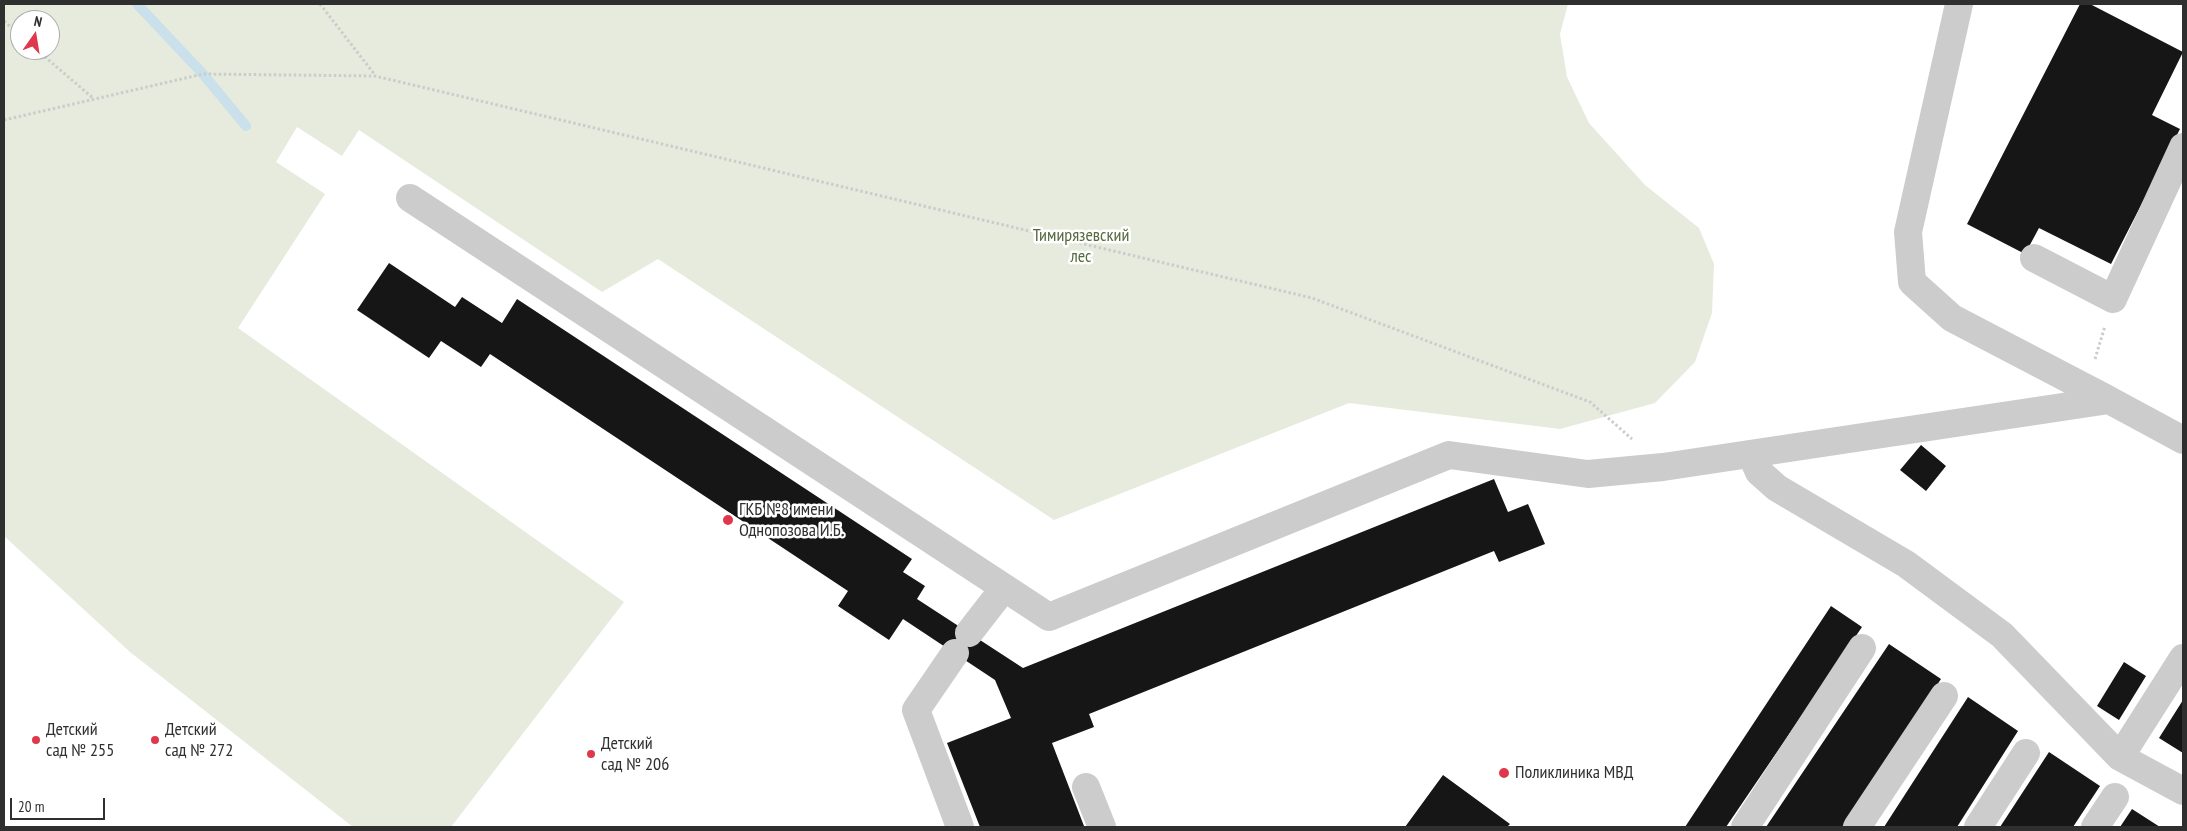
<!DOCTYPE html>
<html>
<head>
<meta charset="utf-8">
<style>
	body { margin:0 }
	#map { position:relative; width:2187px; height:831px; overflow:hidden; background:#fff; font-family:"PT Sans Narrow",sans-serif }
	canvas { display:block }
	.frame { position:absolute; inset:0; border:5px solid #2f2f2f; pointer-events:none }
	.north { position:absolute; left:10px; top:10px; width:50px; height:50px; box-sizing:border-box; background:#fff; border:1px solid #acacac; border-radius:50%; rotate:13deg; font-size:14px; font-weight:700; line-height:20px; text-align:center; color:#2f2f2f }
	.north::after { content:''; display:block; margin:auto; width:18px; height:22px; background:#df384c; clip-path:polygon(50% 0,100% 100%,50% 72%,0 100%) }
	.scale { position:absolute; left:10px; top:798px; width:95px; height:22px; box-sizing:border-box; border:2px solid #2f2f2f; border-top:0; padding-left:6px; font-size:15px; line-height:18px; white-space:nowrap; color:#2f2f2f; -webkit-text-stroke:4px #fff; paint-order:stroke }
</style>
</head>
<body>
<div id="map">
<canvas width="2187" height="831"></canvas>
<div class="frame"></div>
<div class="north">N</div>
<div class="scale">20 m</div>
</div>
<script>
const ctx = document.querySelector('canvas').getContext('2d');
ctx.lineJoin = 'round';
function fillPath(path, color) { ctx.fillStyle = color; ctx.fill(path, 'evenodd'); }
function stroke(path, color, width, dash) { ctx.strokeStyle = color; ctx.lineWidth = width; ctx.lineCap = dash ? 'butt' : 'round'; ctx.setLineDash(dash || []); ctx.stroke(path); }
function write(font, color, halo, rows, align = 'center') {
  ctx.font = font + ' "PT Sans Narrow",sans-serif'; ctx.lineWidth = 5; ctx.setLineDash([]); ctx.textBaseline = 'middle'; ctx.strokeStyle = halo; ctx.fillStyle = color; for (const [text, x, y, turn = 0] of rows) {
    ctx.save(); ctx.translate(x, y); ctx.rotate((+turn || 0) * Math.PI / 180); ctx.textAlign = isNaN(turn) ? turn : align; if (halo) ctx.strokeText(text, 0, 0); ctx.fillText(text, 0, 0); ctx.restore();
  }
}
const green = new Path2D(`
	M4,4H1568L1560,34L1567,77L1589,123L1645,185L1699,228L1714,264L1712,313L1695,362L1655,403L1560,429L1349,403L1054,520L658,259L602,292L359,130L342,156L297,127L276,162L325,194L238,328L624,602L451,827H353L130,652L4,536ZM20,20H50V50H20Z`);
const stream = new Path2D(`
	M137,4L203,74L246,126`);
const building = new Path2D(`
	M2080,4H2090L2183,52L2152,115L2180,129L2111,264L2039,228L2025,254L1967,224Z
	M389,263L455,307L462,297L502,323L517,299L912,559L903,572L925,586L917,599L1023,668L1494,479L1508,512L1528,504L1545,544L1499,562L1494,551L1089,714L1094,727L1052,743L1084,826L980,827L947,743L1011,718L995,680L903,619L889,640L838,606L848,591L490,354L481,367L441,341L429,358L357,310Z
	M1921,445L1946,466L1926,491L1900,470Z
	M1831,606L1862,627L1726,827H1685Z
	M1889,644L1941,679L1842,827H1766Z
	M2124,662L2146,676L2119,720L2097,706Z
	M1968,697L2018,731L1957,827H1884Z
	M2183,700V753L2159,738Z
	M2049,752L2100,786L2073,827H2000Z
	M1443,775L1510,824L1507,827H1405Z
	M2132,809L2160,827H2120Z`);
const path = new Path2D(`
	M320,4L375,75
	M4,21L20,35
	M37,50L94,99
	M4,120L203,74L375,76L1312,298L1590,402L1632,439
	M2095,359L2105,326`);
const minor = new Path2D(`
	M1959,4L1908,232L1912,282L1952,318L2109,400
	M410,198L1049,617L1449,455L1588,474L1663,467L2109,400L2183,440
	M2034,258L2113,299L2183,147
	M1751,454L1759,472L1777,488L1906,564L2002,635L2120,757L2183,791
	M969,633L1004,588
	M955,653L916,710L960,827
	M2120,757L2183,658
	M1086,787L1102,827
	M1745,827L1862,648
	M1857,827L1944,696
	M1978,827L2026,753
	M2095,827L2115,797`);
const markers = [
	[728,520,6,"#df384c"],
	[36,740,5,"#df384c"],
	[155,740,5,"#df384c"],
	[591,754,5,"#df384c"],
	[1504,773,6,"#df384c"]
];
const parkNames = [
	["Тимирязевский",1081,236],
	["лес",1081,257]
];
const poiNames = [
	["ГКБ №8 имени",739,510],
	["Однопозова И.Б.",739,531],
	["Детский",46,730],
	["сад № 255",46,751],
	["Детский",165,730],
	["сад № 272",165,751],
	["Детский",601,744],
	["сад № 206",601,765],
	["Поликлиника МВД",1515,773]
];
fillPath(green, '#e6ebdd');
stroke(stream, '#cae0eb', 10);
fillPath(building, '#161616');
stroke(path, '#ccc', 3, [2.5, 2.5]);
stroke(minor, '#ccc', 28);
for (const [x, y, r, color] of markers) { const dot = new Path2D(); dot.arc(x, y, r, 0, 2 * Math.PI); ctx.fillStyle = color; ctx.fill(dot); stroke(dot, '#fff', 2); }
write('18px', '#54693e', '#fff', parkNames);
write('18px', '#2f2f2f', '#fff', poiNames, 'left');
</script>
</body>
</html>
